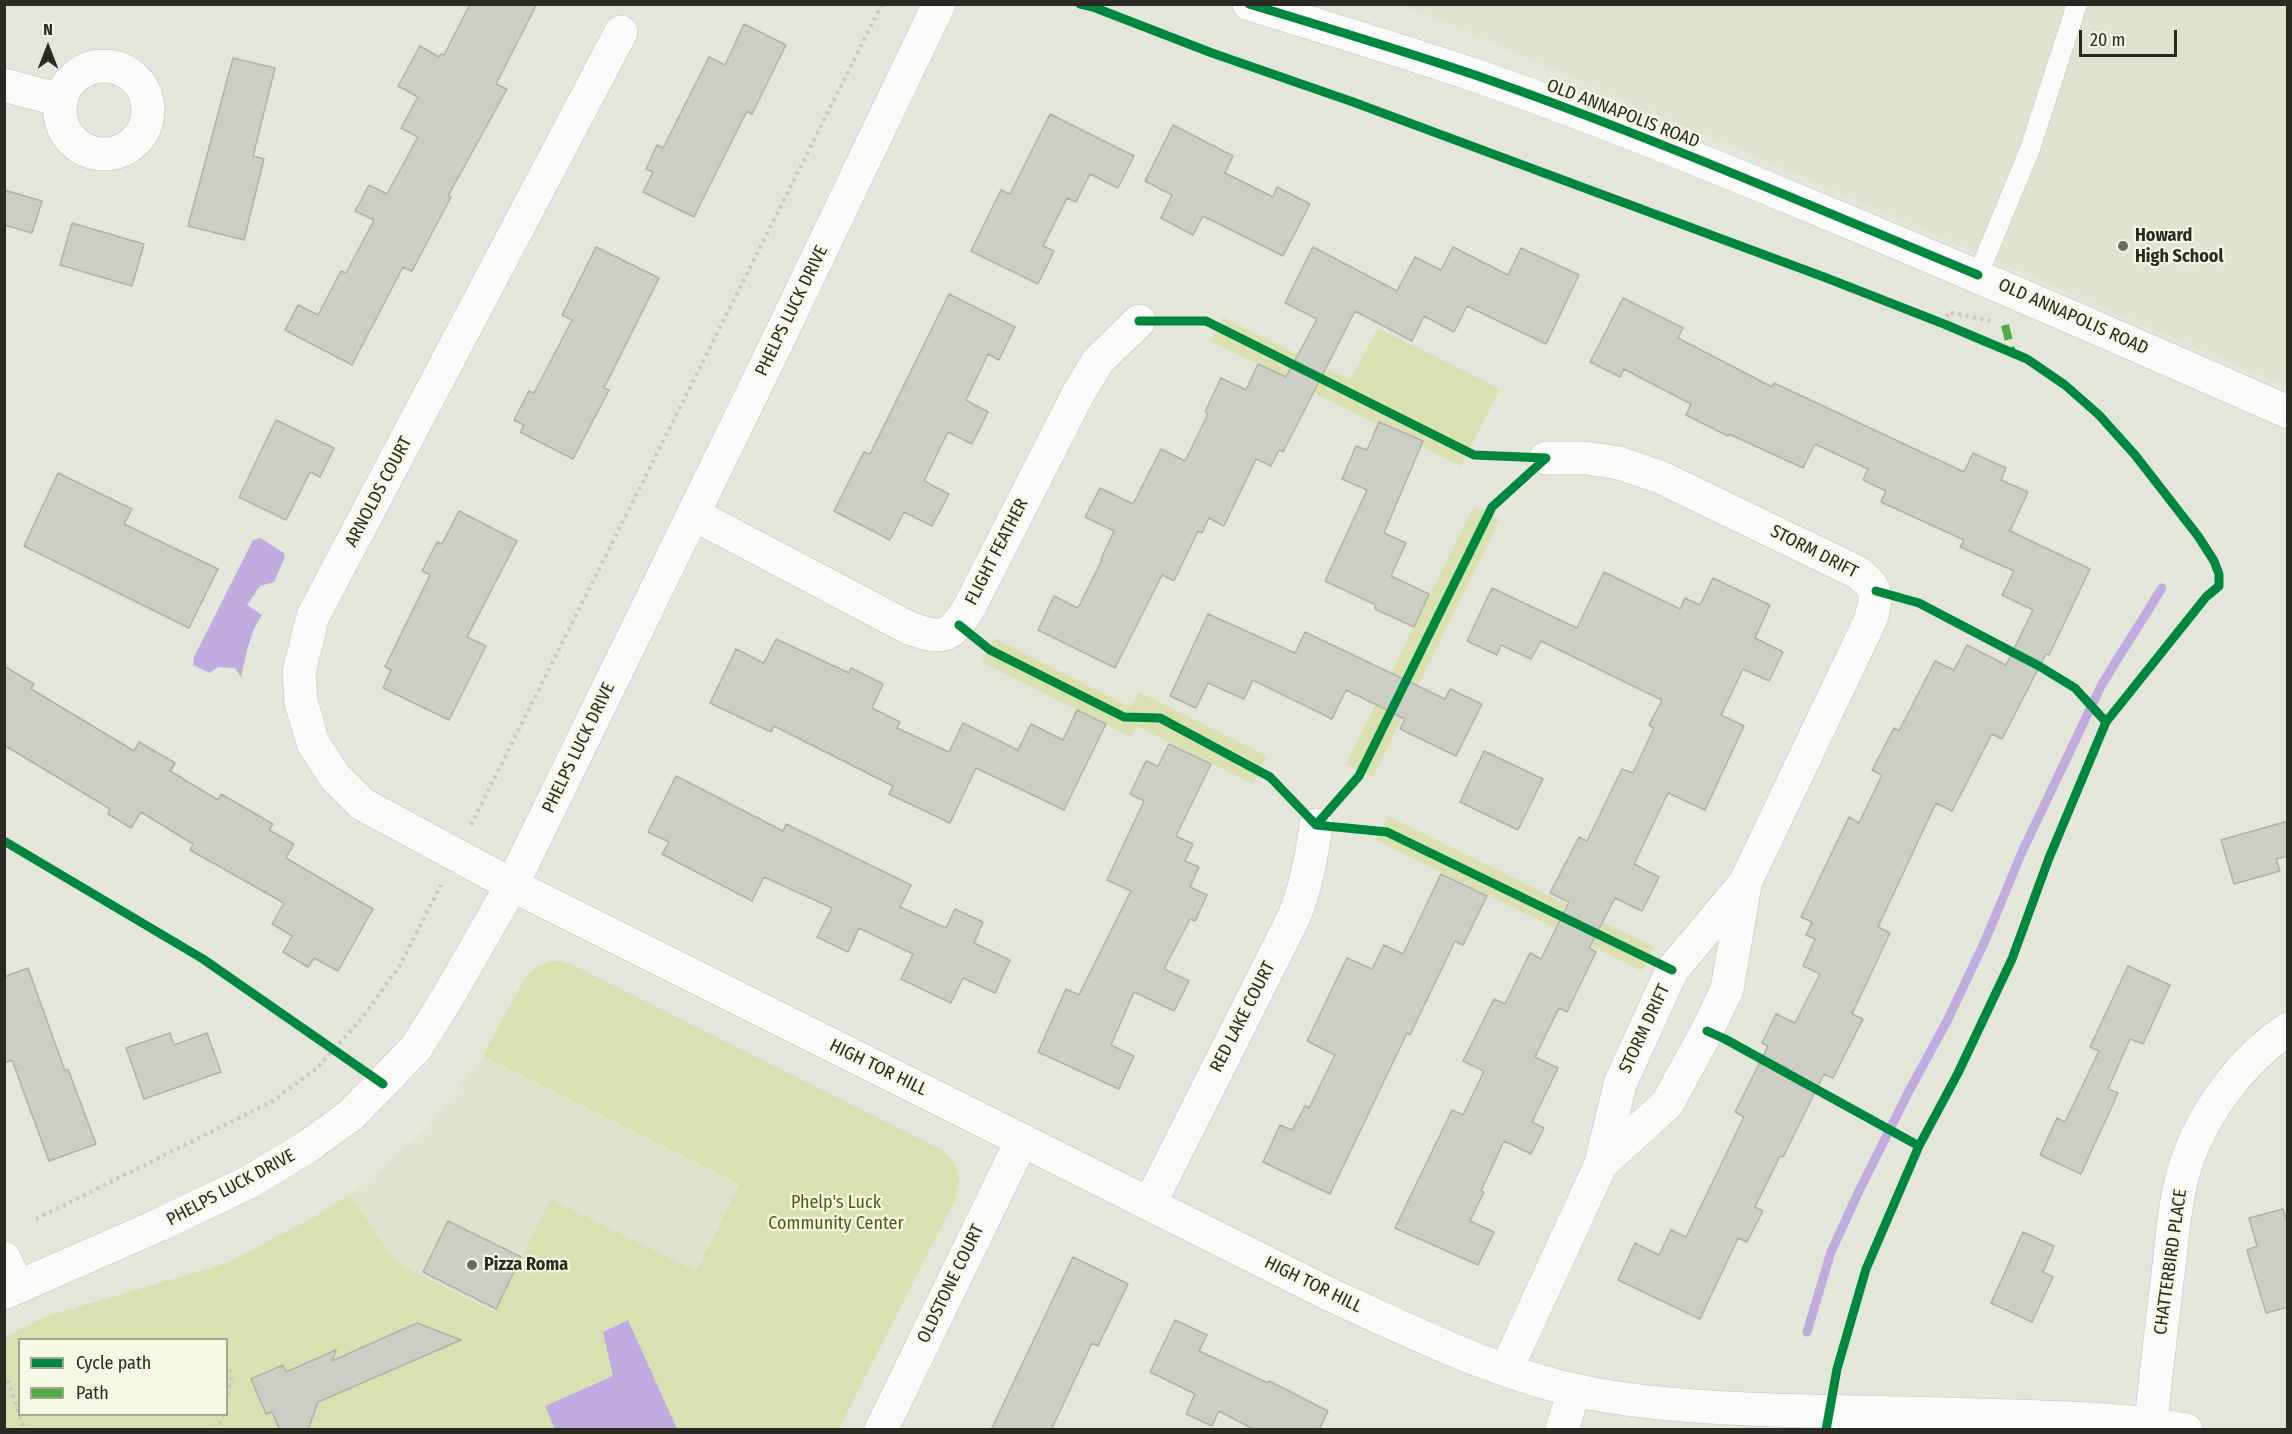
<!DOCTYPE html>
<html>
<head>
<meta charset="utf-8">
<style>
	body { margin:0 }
	#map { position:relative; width:2292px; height:1434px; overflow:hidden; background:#e4e6da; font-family:"Fira Sans Condensed",sans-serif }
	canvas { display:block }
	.frame { position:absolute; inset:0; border:6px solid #292a21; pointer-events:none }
	.legend { position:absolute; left:18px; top:1338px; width:210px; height:78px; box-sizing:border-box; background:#f5f8e2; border:2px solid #a3a695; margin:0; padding:8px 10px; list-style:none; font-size:18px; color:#292a21 }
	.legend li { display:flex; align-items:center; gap:12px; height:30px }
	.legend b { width:30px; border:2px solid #a3a695 }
	.north { position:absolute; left:18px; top:18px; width:60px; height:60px; -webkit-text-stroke:4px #f5f8e2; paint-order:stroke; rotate:0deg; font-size:16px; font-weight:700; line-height:24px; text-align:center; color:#292a21 }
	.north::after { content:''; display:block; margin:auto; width:21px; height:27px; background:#292a21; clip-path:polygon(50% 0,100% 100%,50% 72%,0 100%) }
	.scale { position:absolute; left:2079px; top:30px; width:98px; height:27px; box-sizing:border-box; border:3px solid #292a21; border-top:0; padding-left:8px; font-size:18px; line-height:21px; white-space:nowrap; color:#292a21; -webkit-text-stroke:4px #f5f8e2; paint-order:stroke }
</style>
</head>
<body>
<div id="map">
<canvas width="2292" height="1434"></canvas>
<div class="frame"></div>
<ul class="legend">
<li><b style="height:8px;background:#00873e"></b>Cycle path</li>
<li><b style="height:8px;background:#53ab43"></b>Path</li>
</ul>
<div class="north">N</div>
<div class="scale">20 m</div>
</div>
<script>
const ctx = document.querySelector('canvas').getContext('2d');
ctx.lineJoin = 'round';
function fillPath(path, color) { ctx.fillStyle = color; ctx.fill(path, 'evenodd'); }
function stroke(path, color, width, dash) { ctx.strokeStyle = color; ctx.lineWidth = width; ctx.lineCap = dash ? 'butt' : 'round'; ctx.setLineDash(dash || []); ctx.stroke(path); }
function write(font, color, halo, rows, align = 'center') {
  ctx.font = font + ' "Fira Sans Condensed",sans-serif'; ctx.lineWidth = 4.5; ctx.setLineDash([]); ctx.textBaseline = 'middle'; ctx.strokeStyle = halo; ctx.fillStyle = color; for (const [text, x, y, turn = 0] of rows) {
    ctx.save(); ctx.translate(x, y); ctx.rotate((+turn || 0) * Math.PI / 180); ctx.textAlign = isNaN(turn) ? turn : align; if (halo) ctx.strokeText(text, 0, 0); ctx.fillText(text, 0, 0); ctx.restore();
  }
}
const built = new Path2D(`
	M1400,5H2287V387L1447,23Z
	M483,1056L739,1184L696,1271L551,1199L494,1312L397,1263L349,1195L384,1168L428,1127Z`);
const green = new Path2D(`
	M1223,317L1350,380L1378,328L1500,389L1461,466L1211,341Z
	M1474,506L1500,519L1373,777L1346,764Z
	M994,638L1131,707L1139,692L1267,756L1253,784L1137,726L1131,737L982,662Z
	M1388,816L1654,947L1642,971L1376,840Z
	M551,961H562L573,965L942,1150C960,1165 962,1177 956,1198L839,1429L5,1430V1337L47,1316L227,1263L312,1218L349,1195L397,1263L494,1312L551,1199L696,1271L739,1184L483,1056L525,978L536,967ZM20,1340H226V1414H20Z`);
const water = new Path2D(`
	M260,538L284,553L285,557L274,582L260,586L247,605L262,615C249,633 246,656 241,677L235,668L218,667L210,673L193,665L194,657L253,540Z
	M628,1320L677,1429H555L545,1406L613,1376L603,1332Z`);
const stream = new Path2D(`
	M1807,1332L1831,1252L1859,1191L1908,1093L1947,1021L1985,941L2022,852L2102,684L2162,588`);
const building = new Path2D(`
	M470,4H537L496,84L507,89L448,196L451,197L412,271L403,267L352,365L285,330L298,305L318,315L341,271L346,273L374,220L355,211L369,185L387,194L418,137L401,128L418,97L398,86L420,46L439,57L441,54L444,55Z
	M744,24L786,45L752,114L747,111L694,217L643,192L653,172L646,169L657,145L663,148L709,57L725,65Z
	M233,58L275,68L253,156L264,159L244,240L188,226Z
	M1050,114L1134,156L1118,188L1090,174L1076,202L1067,198L1043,246L1054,251L1038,284L971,251L1001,190L1010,194Z
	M1173,125L1233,156L1225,173L1273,197L1277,187L1310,204L1283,256L1203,216L1193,235L1161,218L1172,195L1145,181Z
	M4,190L42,201L32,233L4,225Z
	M72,223L144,244L132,286L60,265Z
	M596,247L659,278L604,388L609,390L573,459L520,432L524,425L514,420L529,391L534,393L572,320L562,315Z
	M1313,247L1397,291L1415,257L1441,270L1453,247L1508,275L1521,248L1579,275L1546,344L1467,306L1454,332L1424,316L1412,341L1355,311L1283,452L1279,450L1271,466L1256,459L1224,526L1209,518L1202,533L1198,531L1174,581L1162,575L1115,668L1038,630L1054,596L1078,608L1102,560L1101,559L1114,531L1085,517L1100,488L1133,504L1161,449L1185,461L1208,414L1205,412L1221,378L1246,390L1258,364L1286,377L1317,319L1285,303Z
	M949,294L1015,327L999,360L988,354L966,400L988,412L972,444L948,432L924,481L949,494L932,526L904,512L890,540L834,511L864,452L870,454Z
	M1623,298L1683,328L1678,338L1772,387L1774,383L1964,472L1973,453L2006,468L2001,480L2028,492L2010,531L2090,569L2049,655L2046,654L2002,739L1992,734L1952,811L1936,803L1878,927L1890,933L1852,1014L1863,1019L1833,1078L1824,1074L1783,1157L1780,1156L1755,1207L1763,1211L1747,1242L1738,1238L1700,1319L1618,1280L1635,1243L1659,1255L1671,1230L1686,1237L1744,1117L1735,1112L1768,1046L1762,1043L1776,1014L1795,1023L1820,974L1803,966L1815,939L1806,935L1812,922L1801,917L1849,817L1859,823L1882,775L1872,770L1894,728L1899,731L1935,661L1954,670L1967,645L2006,665L2033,610L2002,595L2014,571L1960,547L1964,540L1881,502L1886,491L1863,480L1868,469L1815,444L1803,468L1729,434L1728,436L1686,415L1691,404L1624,369L1620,377L1590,362Z
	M276,420L334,448L320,477L310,472L286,520L239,497Z
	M1379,422L1423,441L1384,533L1406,543L1391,576L1429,594L1414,627L1375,609L1376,605L1325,581L1367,490L1342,479L1356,446L1367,450Z
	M58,473L132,509L124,524L218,569L189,628L24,546Z
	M459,511L517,541L467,637L486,646L449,720L383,688L391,670L385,667L430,575L422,571L437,542L442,544Z
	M1604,572L1680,609L1685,598L1700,605L1713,578L1770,605L1755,638L1783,652L1769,681L1743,669L1721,715L1744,726L1705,810L1668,793L1634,864L1659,877L1642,911L1615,898L1589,948L1596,952L1567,1012L1559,1008L1535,1057L1558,1068L1532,1122L1544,1128L1531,1154L1504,1141L1481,1191L1484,1192L1470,1221L1494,1232L1478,1265L1395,1228L1452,1110L1463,1115L1484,1071L1463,1061L1494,999L1505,1004L1530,953L1541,959L1569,902L1550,893L1579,837L1587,841L1622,769L1633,773L1654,728L1649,725L1662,700L1541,641L1531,659L1501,645L1497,655L1467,641L1492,588L1577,628Z
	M1208,614L1295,653L1305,632L1445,699L1450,689L1482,704L1456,756L1400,729L1405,719L1346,690L1332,719L1253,680L1244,699L1208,683L1196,708L1170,696Z
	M776,639L849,673L851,668L883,684L872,708L900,722L897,728L949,752L963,723L1018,750L1031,724L1063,740L1077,710L1106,724L1064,810L976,768L950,823L889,794L893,786L774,726L771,732L710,703L736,649L764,663Z
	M4,666L34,684L31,689L134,751L139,742L175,763L170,771L218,800L221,794L273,824L269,830L294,844L286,858L373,909L338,971L314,958L308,967L283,952L292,936L272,924L284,903L190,850L193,844L141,812L131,828L108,814L110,809L4,745Z
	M1169,744L1211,764L1176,836L1193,844L1185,861L1199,867L1190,887L1207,895L1195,921L1190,919L1164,969L1189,981L1174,1011L1134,992L1111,1045L1134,1056L1119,1089L1038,1052L1066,989L1079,995L1131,891L1107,880L1144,801L1130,794L1146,761L1158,766Z
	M1484,751L1543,779L1518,830L1460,802Z
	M676,776L783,831L786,824L911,885L900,907L946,928L955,909L983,922L974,943L1010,960L995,993L963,978L951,1003L901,979L913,954L859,928L848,952L817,937L832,908L764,877L752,901L662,854L669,842L648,832Z
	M2288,821V856L2276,859L2280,871L2234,884L2221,840Z
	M1441,874L1487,896L1463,945L1455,941L1410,1035L1407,1033L1330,1194L1263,1162L1280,1125L1292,1130L1305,1106L1309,1108L1335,1055L1307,1041L1347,958L1372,969L1384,945L1403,954Z
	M2128,966L2170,985L2143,1044L2130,1039L2108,1089L2118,1093L2081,1174L2040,1155L2057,1118L2065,1122L2099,1051L2090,1047Z
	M28,968L65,1071L68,1069L96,1144L49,1161L12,1060L4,1063V977Z
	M170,1033L174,1045L207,1033L221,1072L144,1099L126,1048Z
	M2283,1209L2288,1226V1307L2266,1313L2247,1250L2257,1246L2249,1218Z
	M448,1221L521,1257L496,1309L423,1272Z
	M2023,1232L2054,1246L2043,1272L2053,1277L2032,1322L1991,1303Z
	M1073,1257L1128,1284L1098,1346L1092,1343L1051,1430H991Z
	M1175,1320L1207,1335L1199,1351L1268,1383L1269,1381L1328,1411L1319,1430H1255L1219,1411L1212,1426L1186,1414L1195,1394L1150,1372Z
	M417,1323L461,1340L318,1402L308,1430H280L272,1412L266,1414L251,1379L283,1365L286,1372L336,1350L332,1361Z`);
const path = new Path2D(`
	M1080,4L1093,7L1212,53L1353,102L1824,277L1944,324L2027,359L2065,385L2099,415L2135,455L2198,536L2214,561L2219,574V586L2206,597L2106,722L2049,858L2012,959L1958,1073L1919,1146L1866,1269L1835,1379
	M1944,324L1949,312L1995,322
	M471,825L882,4
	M4,841L203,959L355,1065
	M36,1219L271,1102L316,1069L362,1018L399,967L441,885
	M4,1374L9,1383L24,1430
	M226,1402L231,1379L230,1369
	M215,1430L220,1424L223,1414`);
const lane = new Path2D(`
	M1978,275L2030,149L2077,4`);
const street = new Path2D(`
	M60 110a44 44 0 1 1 88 0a44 44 0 1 1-88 0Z
	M4,85L60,100
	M693,514L909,628C945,641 952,637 971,604L1078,394L1098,361L1139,321
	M512,885L362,804L335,777L313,743L301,702L299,672L313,616L621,32
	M1601,1164L1667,1104L1707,1031L1727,989L1745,885
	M1150,1203L1294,917C1306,887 1312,857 1316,825
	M4,1258L18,1287
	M1506,1370L1601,1164L1620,1084L1672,970L1745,883L1870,621C1878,595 1878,588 1857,572L1660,477L1619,463L1586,458H1546
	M2151,1423C2156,1373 2162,1323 2168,1274C2172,1241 2174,1206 2183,1174C2198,1119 2240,1061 2288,1029
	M881,1430L1022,1140
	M1562,1430L1574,1390`);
const secondary = new Path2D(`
	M1249,4C1324,27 1400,50 1474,75C1584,113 1691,156 1798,201C1963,269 2125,340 2288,412
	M512,885L1333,1296C1410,1331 1490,1371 1574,1390C1649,1406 1732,1409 1809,1411C1877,1412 1945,1414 2014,1416C2071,1418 2129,1419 2186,1430
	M4,1293L159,1225L249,1182L307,1147L351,1115L416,1048L449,995L512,885L766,365L939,4`);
const quiet = new Path2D(`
	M2005,325L2012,353`);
const cycleway = new Path2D(`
	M1080,4L1093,7L1212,53L1353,102L1824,277L1944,324L2027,359L2065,385L2099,415L2135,455L2198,536L2214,561L2219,574V586L2206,597L2106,722L2049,858L2012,959L1958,1073L1919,1146L1866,1269L1837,1369L1826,1430
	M1249,4C1325,27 1400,50 1475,75C1645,134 1811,206 1978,275
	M1139,321H1206L1474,455L1546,458
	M1876,591L1919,603L2039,666L2075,688L2106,722
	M959,625L990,650L1124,717L1160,718L1270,777L1316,825L1387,832L1672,970
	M1316,825L1359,776L1492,507L1546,458
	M4,841L203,959L383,1084
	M1707,1031L1725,1039L1919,1146`);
const markers = [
	[2123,246,6,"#6a6c62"],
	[472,1265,6,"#6a6c62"]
];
const streetNames = [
	["OLD ANNAPOLIS ROAD",1623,114,21],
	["PHELPS LUCK DRIVE",792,311,-64],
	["OLD ANNAPOLIS ROAD",2073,317,24],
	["ARNOLDS COURT",379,492,-62],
	["FLIGHT FEATHER",997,552,-63],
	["STORM DRIFT",1814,552,27],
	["PHELPS LUCK DRIVE",579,748,-64],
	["RED LAKE COURT",1243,1017,-63],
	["STORM DRIFT",1645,1029,-65],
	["HIGH TOR HILL",878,1068,26],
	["PHELPS LUCK DRIVE",231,1188,-28],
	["CHATTERBIRD PLACE",2171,1262,-82],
	["OLDSTONE COURT",951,1284,-64],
	["HIGH TOR HILL",1313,1285,26]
];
const poiNames = [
	["Howard",2135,236],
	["High School",2135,257],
	["Pizza Roma",484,1265]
];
const parkNames = [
	["Phelp's Luck",836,1203],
	["Community Center",836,1224]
];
fillPath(built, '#e0e3cd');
fillPath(green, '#dbe0b3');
fillPath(water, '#c0aadf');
stroke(stream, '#c0aadf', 9);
fillPath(building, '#cdcfc5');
stroke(building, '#afb0a7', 1.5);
stroke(lane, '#c0c2b8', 21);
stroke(street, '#c0c2b8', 34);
stroke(secondary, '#c0c2b8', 34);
stroke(path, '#c5c7c2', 4, [3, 4.5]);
stroke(lane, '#fbfbf9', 20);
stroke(street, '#fbfbf9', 33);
stroke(secondary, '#fbfbf9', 33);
stroke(quiet, '#53ab43', 8, [15, 8]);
stroke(cycleway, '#00873e', 9);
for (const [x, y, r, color] of markers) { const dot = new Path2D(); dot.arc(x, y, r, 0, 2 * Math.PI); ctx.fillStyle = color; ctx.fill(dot); stroke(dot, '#f5f8e2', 2); }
write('18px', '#292a21', '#f5f8e2', streetNames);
write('bold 18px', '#292a21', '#f5f8e2', poiNames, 'left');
write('18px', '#535813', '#f5f8e2', parkNames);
</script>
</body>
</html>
